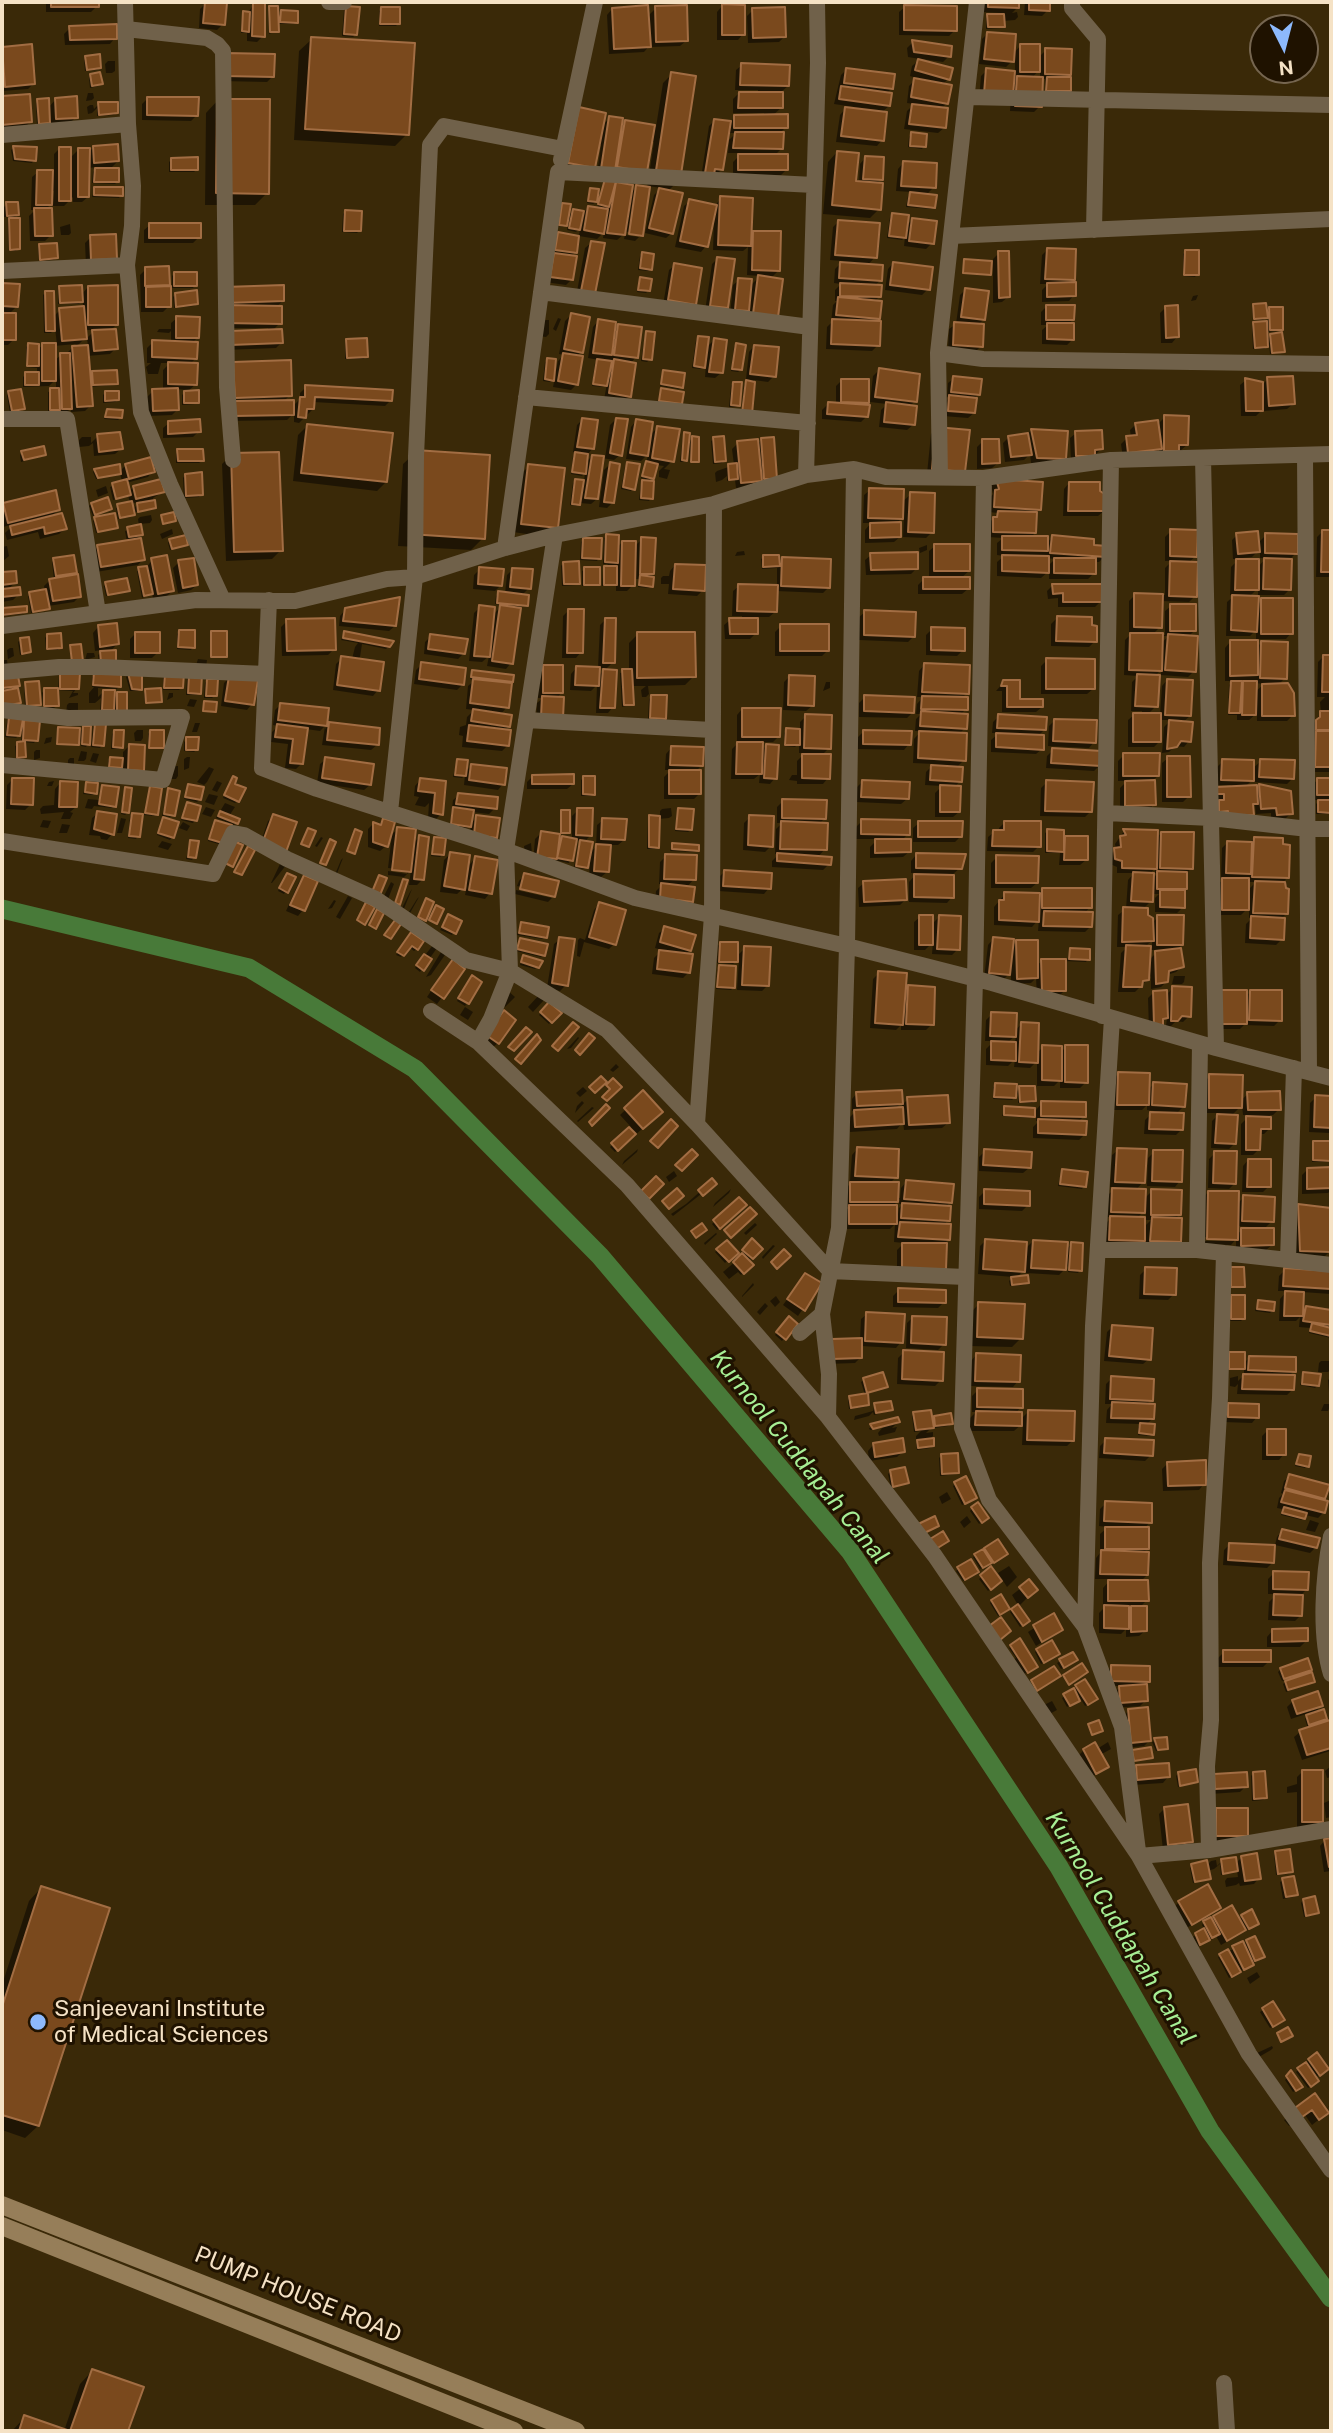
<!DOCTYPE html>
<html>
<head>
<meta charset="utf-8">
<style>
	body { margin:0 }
	#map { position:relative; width:1333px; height:2433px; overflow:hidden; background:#3a2908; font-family:"Public Sans",sans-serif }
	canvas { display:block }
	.frame { position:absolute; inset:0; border:4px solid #f5e2c5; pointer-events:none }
	.north { position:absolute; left:1249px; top:14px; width:70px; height:70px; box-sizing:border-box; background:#1f1200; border:2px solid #75654f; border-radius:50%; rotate:174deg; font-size:19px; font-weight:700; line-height:28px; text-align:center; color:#f5e2c5 }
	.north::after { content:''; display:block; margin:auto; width:24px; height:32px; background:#8db9fc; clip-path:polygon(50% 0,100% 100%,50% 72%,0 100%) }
</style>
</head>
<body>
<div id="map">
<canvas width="1333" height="2433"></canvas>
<div class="frame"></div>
<div class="north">N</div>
</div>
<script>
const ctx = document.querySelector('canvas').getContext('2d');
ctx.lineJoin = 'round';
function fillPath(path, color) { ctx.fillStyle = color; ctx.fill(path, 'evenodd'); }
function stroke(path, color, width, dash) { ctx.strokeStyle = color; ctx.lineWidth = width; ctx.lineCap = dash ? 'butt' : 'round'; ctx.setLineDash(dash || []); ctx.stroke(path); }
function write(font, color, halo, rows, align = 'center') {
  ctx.font = font + ' "Public Sans",sans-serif'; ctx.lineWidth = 6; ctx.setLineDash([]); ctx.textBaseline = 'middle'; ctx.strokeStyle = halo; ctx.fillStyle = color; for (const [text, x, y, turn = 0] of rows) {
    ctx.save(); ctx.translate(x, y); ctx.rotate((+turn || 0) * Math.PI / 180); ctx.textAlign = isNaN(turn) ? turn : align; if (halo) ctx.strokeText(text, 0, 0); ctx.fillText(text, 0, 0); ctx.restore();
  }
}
const shadow = new Path2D(`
	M46,2H97V6L91,12H46Z
	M984,2H1018V7L1012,13L1017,12L1018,17L1015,20L1003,21L1001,28L986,29V18L988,16H1001V13L983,12Z
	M1025,2H1048V10L1042,16L1024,15Z
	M206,3L223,24L217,30L199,28L200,9Z
	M253,5L263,36L257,42L247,41V33H241L242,16L248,13Z
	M722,6L743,34L738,40H717V12Z
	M905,7L955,30L949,36L899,35V12Z
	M270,8L276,17L281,12L296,22L294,24H277V31L269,34L268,11Z
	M347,8L356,34L353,37L342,36L344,10Z
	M656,8L686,41L680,46L651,47V44L644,52L609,54L607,15L612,9L647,17Z
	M382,9L398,24L396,26H379V11Z
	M753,10L785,36L779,42L748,43L747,16Z
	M70,28L115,38L110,44L65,45L64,34Z
	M987,34L1013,54L1021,45L1038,58L1046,50L1070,74L1065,78L1069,91L1066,93H1045V79H1041L1040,106L1034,112L1010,111L1011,95L979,99L981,76L987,70L1015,72V58L1006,67L979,64L982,39ZM1040,69V79H1031Z
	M312,39L407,134L395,146L294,140L299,51Z
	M913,42L949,56L943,62L921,59V61L948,79L942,85L947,103L941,109L944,128L938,133L904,129L907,111L914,104L907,103L909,86L917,78L910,76L912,66L920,59L908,57L907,48Z
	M30,46L34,83L28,89L2,91V49Z
	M86,58L99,68L97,70L85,71L84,60Z
	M220,60L272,77L267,82L220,81Z
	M108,61H115V71L112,73H106L105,64Z
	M742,65L788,86L781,92V108L772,116L786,127L782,131L781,149L774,156L786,170L781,175L733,176V162L742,153H728L729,140L736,133H727L722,169L716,175L701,178L709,126L714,121L729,123L735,117L764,116V113H733V99L739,93L758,94V90H735L736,70Z
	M846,70L891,89L886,94L889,106L881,113L882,140L877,146L836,142L840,115L845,109L854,110V107L834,104L841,75Z
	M672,74L679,180L667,192L672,233L666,238L645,233L654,195L661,188L648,186L641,235L635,241L624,239L625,235L639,237V233L620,231L623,235L617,240L603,238L604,232L597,239L579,236L580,228L576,232L567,230L569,221L563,227L557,226L563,205L567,217L573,211L583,213L588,208L597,209L605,180L612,189L617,184L630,193L637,187L647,188L654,142H651L646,171L597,174L601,145L598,144L594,167L564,168L574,115L601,126L610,118L620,128L626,122L656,127L663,83Z
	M91,75L101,84L98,86L90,88L89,78Z
	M88,93H93L94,98L92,100L86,101Z
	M28,96L30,122L25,127L2,129V98Z
	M148,98L197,115L191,121L142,120V104Z
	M56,99L76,117L70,123L51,124V120L46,125L37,126L36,103L38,101L48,108Z
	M218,100L267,193L255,205H205L206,113Z
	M99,104L116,113L114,115L97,116V108L92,113L88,114L87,107L90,105H93L94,109Z
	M911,134L924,146L922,149L908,147L909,137Z
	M94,147L118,161L109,170L117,182L115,184L92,183L93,172L97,167L88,168V197L82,202H73V197L64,206H53L54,191H50V205L45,210L51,235L45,241H30L29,216L35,210H31L32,177L38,172H54V154L59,149L69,159L78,150L88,153Z
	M14,148L34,160L32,163L13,161L11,150Z
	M837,152L854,182L859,183L860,164L865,158L881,179L876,184L879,209L870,218L823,214L828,162Z
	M172,159L197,169L194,172H169V162Z
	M903,163L934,187L926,195L934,207L931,209L906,207L908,196L912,192L896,191L898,169Z
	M95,188L121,195L119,198L92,197Z
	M590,190L596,202L593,204L587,203Z
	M721,198L750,237L754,232L779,270L770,279L781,280L748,319L749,308L742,316L730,315L733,285L739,280L750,286L760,276L747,275L748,247L743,251L713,250L714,220H712L706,246L701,252L675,247L684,206L690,201L715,206Z
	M7,204L17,215L12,220L18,248L16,251H9L8,222L13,217H2V209Z
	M345,212L359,231L357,233L342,232L343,214Z
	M893,215L906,226L912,220L932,243L926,249L904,246L905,237L902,240L887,238L890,217Z
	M838,222L875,257L867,266L880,281L874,286L879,297L874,302L879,318L874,323L878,345L872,351L826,349L827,327L831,323L833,305L837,301H835V290L841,284L834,283L835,269L843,261L830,260L833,227Z
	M70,224L71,233L69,235H61L60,227Z
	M150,225L199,237L193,243H144V230Z
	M558,233L575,252L571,257L572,279L566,285L545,282L548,260L556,252H553Z
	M91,237L109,264L86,265L85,243Z
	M591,243L594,293L576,297L585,248Z
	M40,246L56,258L54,260L39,261L38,248Z
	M1047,250L1073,279L1068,284L1074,295L1069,301L1042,302V290L1048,284H1040L1042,255Z
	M1186,251L1197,274L1195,277L1183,276V254Z
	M999,253L1008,297L1002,302L993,303V259Z
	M642,254L651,269L648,271L638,270L640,256Z
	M718,258L727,307L721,313L705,311L712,264Z
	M893,263L928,289L922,295L885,290L888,269Z
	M675,265L694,304L663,305L669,270Z
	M146,269L168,284L164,288L169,306L163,312H141L140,275Z
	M174,274L195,285L193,288H172V276Z
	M640,279L648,291L646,293L637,292Z
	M2,285L18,286L17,306L10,313L2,311Z
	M88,287L117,324L110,331L116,348L110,354L87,356L89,377L93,373L116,383L113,385L89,387L91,405L85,411L71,412V408L65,414L48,412V392L56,390V379L49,386L23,387V377L26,374H37V368L26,367V347L28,345L37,350L43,345H57L55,328L51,333H44L43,295L45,293L53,317L60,310L83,308V300L79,304H58V290L60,288L81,295ZM84,330H95L87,338L88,346L76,347L85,338ZM76,344L67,353L61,355L54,361V346Z
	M965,290L984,319L978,325L981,346L975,352L948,350L949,329L956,324L960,295Z
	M176,294L196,304L194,306L174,308L173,297Z
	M219,294L283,301L276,307L280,323L272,331L282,342L276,348L225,350L224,339L269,331L268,328H220Z
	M1198,295L1196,300L1191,301L1193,296Z
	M1254,305L1265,314L1270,309L1281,329L1279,331L1266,332V340L1271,335L1283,351L1280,353L1270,354L1269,344L1264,349H1253L1252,326L1254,324L1268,323V315L1263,320H1253L1252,308Z
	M1047,306L1073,320L1067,325L1073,339L1067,345L1042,344V330L1048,325H1041V312Z
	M1166,307L1177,337L1172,343H1161L1160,313Z
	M2,315H14V339L8,345H3L2,356Z
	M571,315L581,352L576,357L577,384L571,390L553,387L555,377L550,382L543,381L545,362L548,360L553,370H556L558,361L564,355L559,354L565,321Z
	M177,318L198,337L192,343L196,358L189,365L196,384L187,392L197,402L195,404L182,405V395L187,390L177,389V410L172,415L148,416L147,397L153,391H163V370L170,363H161L158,374H148L146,367L151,363H147V348L153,342L171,343V331L169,333L157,332L159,329H171V323Z
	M558,318L561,319L556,331L553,329Z
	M542,320H549V334L546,337L538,336Z
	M598,321L613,331L619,326L636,357L630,364L629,396L624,402L604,399L607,384L603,387L592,386L595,363L599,360L588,358L593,327Z
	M647,333L650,359L647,362L641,361L645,336Z
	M698,338L706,348L714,340L721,373L715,378L705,377L706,364L701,369L692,368L696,340Z
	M347,341L366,356L364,359H345V343Z
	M736,345L741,369L738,372L731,371L734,347Z
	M754,346L774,376L768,382L754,380L750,414L741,415L744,385L749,380L746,379L749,352Z
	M234,364L290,395L283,402L292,407L300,399V393L306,387L391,400L385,406L313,402V409L299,423L294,422V413L287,420L228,421Z
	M879,370L915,401L909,407L913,425L907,430L879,427L881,410L887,404L870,402L873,376Z
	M664,372L682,387L679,389L660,386Z
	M954,378L978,394L975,398L974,413L968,418L943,416L944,403L950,397H947L948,383Z
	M1268,379L1293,404L1287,409L1264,411V408L1256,416H1241L1240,385L1246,380L1263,384Z
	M842,380L867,402L863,407L867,416L861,422L822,419V410L828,404L836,405V386Z
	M733,383L739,405L736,407H729L731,386Z
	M9,393L23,409L21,411L10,413L7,395Z
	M105,393L118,400L115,402L103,403V395Z
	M108,411L121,417L118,420L104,419Z
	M1165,417L1187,445L1181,450L1159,456V449L1154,454L1123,458L1121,444L1127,438L1131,437L1130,430L1136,424L1157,425Z
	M616,419L620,455L614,460L602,458L597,499L591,504L580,503L576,506L570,505L573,483L576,481L584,482L585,472L582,476L571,474L573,456L577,453L573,452L577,425L582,420L593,448L587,455L585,463L592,456L605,458L610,425Z
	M636,421L649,436L658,427L672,461L664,469L670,470L667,479L659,477V471L664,466L656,465L652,478L648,482L651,498L649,501L639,500L641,484L645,479L641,478L649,453L641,461L626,459L631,427Z
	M169,423L199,431L193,437L163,438V428Z
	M307,426L386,482L377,491L293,481L298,435Z
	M937,428L958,477L927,474L931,434Z
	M1031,430L1064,458L1058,464L1031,463L1030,454L1024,460L1005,462L1003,443L1009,437L1027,435Z
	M1076,433L1101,449L1096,454L1071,461L1070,438Z
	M685,434L686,460L683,462H680L683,436Z
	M98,436L121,449L115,454L94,456L93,443L89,446L79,447V440L82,437H91V443Z
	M692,438L697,461L695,463H690L689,442Z
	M714,439L724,460L722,463L713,464L711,441Z
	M762,439L775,478L754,486L736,488L735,480L727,481V476L722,480L716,482L715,473L717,471L734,465L732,449L738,443L757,445Z
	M983,441L998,463L992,468L977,469V447Z
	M178,451L202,461L199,463H176V454Z
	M416,452L483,538L471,550L398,546L403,464Z
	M22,453L44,455L21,462L20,455Z
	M231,455L281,550L272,559L226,561L222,464Z
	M150,459L153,471L148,477L126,483L128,493L133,487L163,492L153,498L154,508L152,510L136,512L131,517L118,519L116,508L130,503L128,495L113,500L110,487L122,482L120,473L117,475L96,479L93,472L95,470L119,472L125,466ZM141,501L132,510L131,504Z
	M610,464L613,502L607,508L599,507L604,470Z
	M628,464L633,489L631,491L621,489L625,467Z
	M529,466L556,528L547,537L513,532L520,475Z
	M185,475L201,494L199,497L184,498L183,478Z
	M997,481L1039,509L1036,513L1035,533L1030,538L1046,543L1053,537L1092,546L1105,556L1099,562H1094V573L1088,579H1049V571L1041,578L997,576V562L1004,556L997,555V543L1003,538L988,537V524L998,513L989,512L990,498L993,494L991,486ZM1047,558L1055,559L1047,567Z
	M1069,483L1104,511L1098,516H1063L1064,489Z
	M106,486L108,493L98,497L96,490Z
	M870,490L902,502L911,494L932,532L926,538L903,537L904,516L896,524L900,537L894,542L865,543V530L871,523H863L864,495Z
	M4,504L58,510L50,518L65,529L59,534L40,539L38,532L7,540L5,533L14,524L3,527L2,532V507Z
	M91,504L110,509L93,516L89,506Z
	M151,515L152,520L150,523L139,524L141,534L135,541L143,559L138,565L96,572L92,552L98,547L127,542L125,531L139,526L138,519L140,517Z
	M95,519L116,527L96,533L93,521Z
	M172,529L173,534L162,539L160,534Z
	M1171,531L1196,556L1188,563L1195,596L1189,602L1161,601L1160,627L1152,635H1165V611L1171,606L1194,631L1188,637L1194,671L1188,677L1161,675V670L1154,677L1156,706L1147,715H1160L1162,686L1167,680L1190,716L1182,723L1189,741L1184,747L1175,746L1169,752L1162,753L1164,727L1171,720H1159V742L1154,747H1128V720L1134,715H1142V711H1131L1132,682L1138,676L1124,675L1125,640L1133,632H1129V601L1135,595H1165V568L1172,561H1165V537ZM1161,636H1169L1161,643Z
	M1322,532H1331V577H1316L1317,537Z
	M1237,535L1257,544L1266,535L1296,553L1290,559L1289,590L1284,595H1258V588L1249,597L1257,605L1262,600L1291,633L1286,639H1256V630L1250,636H1226L1227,602L1235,595H1230L1231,567L1239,559H1233L1232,540ZM1260,549V558H1266L1257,568L1242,561V558L1252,557Z
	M607,536L617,548L622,542L634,547L642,539L653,574L648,578L651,586L649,588L638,587L639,579H633V585L627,591H616V584L613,586H602L603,570L608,564H603L604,538Z
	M170,540L186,544L170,550L168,543Z
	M583,540L599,558L597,561L580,560L581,542Z
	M927,545V550L920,553L919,548Z
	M7,546L9,556L2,562V547Z
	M935,546L969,571L961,578L968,589L962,594H918V585L924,579H929V551Z
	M744,551L745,555L735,556L737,552Z
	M871,555L917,568L911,574L866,575L865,560Z
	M764,557L778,564L783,559L829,587L823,593L776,591L775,612L769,617H756V633L750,639H725L724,625L730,620H742V616H732L733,591L739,586L777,587V568L762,569L761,559Z
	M54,560L75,572L70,577L80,596L74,602L48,606L46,610L31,613L28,596L45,591L44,586L50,580H54L52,562Z
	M152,560L172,591L167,596L153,599L152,593L142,598L137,571L147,567Z
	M179,562L197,585L191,590L178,593L173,568Z
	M563,563L579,583L576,585L562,586L561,566Z
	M675,565L703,590L697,596L668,594L669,584H661V578L663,576H669L670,571Z
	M480,569L501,585L495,591L473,589L474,575Z
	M585,569L598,584L596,586H582V571Z
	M512,570L529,588L521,596L526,605L519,607L511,663L506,669L487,666L489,656L482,662L469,661L474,613L480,607L493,615L502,605L495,604L496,596L499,593L505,594L507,575Z
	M14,572L16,582L7,590L19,594L13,600L2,602V574Z
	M106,584L128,591L106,596L104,586Z
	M1053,585L1101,601L1095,607H1058V598L1048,599L1047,591Z
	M25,608L23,614L2,616V610Z
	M345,610L395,626L389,631L339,626L340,616Z
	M569,610L581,652L576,658H562L563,616Z
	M865,612L914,636L908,642L859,640V617Z
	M1057,618L1095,641L1089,647L1051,646V624Z
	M605,620L613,662L604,671L613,707L608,713H596L597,685L591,691L570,690L571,674L576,668L597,677L606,668H598L600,625Z
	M287,621L334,649L328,655L282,656L281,627Z
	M781,626L828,650L822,656H775V632Z
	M98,627L117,644L99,664L98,655L103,650L95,651L93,633Z
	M932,629L963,650L957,656L926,655V635Z
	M179,632L193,647L191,650L177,649V634Z
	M212,633L225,656L223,658H210V635Z
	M345,633L389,646L386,649L362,644L360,657L356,660L378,690L373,696L333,690L336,664L342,658L352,659L355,647L358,643L341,640Z
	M135,634L158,652L152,658H130V639Z
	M638,634L694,676L685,685L648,686L649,694L646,697H642L641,690L646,686H632L633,704L622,707L620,673L629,671V643Z
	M47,635L60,647L58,650H46L45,638Z
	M431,636L464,653L458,659L424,654L425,642Z
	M20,640L30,652L27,654L20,655L18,642Z
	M1230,642L1256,648L1262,642L1285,678L1278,685L1293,715L1287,721H1257V713L1249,720H1237V715H1228L1229,685L1233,681H1225V648ZM1255,683L1264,684L1255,692Z
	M10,648H13L14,656L8,659L7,650Z
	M2,653L4,660H7L8,667L2,670Z
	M87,653H94L95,657L85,660Z
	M1324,656L1331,657V772H1310L1311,727L1321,713L1320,702L1325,697H1317L1318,662Z
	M198,659L207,660L206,667L195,668Z
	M1047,660L1093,689L1087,694H1041V666Z
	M422,664L463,684L457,690L414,684L416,670Z
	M924,665L967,693L961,699L966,709L959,716L965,728L958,735L964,760L956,768L960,781L954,788L959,812L953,817H935V793L942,786L925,785L926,772L934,764L913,763L914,739L921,731H915L916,719L921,714H916L917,704L923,697H917L919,671Z
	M544,667L562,692L536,722L537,703L543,698H538V673Z
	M472,672L511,681L508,685L507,707L500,715L509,726L504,731L508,745L502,751L462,747L463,736L459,735L460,727L466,725L467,717L474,710L466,709L468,686L475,680L470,679Z
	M95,674L119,686L117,689L98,688V697L103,692L113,699L118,694H125L115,715V706L110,711H100L101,698L95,703H89V693L94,687H92V677Z
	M61,675L77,688L73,693H78V695L69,698L73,691L56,690L57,706L54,708H43L42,693L44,690H58L59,677Z
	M128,675L140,689L138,691H130L126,677Z
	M165,675L182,687L179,690H163V677Z
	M790,676L812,706L806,711L783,710L784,682Z
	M189,677L199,693L197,695H186L187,679Z
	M229,678L252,704L247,710L221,706L224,683Z
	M207,680L215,695L212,698H204L205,683Z
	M826,682H830V688L823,691Z
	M1004,682H1018V700L1042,707L1036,712H1002V691H996Z
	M26,684L39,704L37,707L25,708L24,686Z
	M146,691L160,701L158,703L145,704L144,693Z
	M169,693H173V697L167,700Z
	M652,696L665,718L662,721L648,720L649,699Z
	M865,697L913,712L907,718L859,717V703Z
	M190,699L197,700L194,707L187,706Z
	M69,703H78V712L66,714L67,705Z
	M281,704L327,710L325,729L330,724L377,745L371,750L322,745L325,726L320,731L306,729L301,764L296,769L285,768L288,744L271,742L272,732L278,726L273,725L275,710Z
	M742,709L779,736L773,742H761V751L766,746L775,778L770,784L759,783L760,774L754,779H731L732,749L737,744V715Z
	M806,716L829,748L821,756L828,778L823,784H797V781L789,780L792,775H797V761L805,753H799V743L795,747L784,746V733L787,730L800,731V722Z
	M999,716L1044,730L1038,736L1042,749L1036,754L991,752V740L999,733H992L993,722Z
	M10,719L20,727L25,721L36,740L34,743L23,742L24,757L22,759H16L15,746L21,743L22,732L16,738L5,737L7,722Z
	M1055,720L1094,742L1089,748L1048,746L1049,726Z
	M195,723H200L197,732H192Z
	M96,725L102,745L100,748L91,747L93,727Z
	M84,728L88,744L86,747L81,746V741L78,744L56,743L57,732L59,729L78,733Z
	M137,730H143V738L141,741H135L134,733Z
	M150,731L162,747L160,749H148V734Z
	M864,731L909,744L904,750L858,749V737Z
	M114,732L121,747L119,749H111L112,734Z
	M52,737L51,742L44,744L46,738Z
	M187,739L197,749L194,752L184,751V742Z
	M129,746L142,771L123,776V764L118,769H108V761L111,758L123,759V752Z
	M671,748L701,766L695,772L700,793L694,799H664V777L671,770H665L666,754Z
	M36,750H40V758L34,760V752Z
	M1053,750L1100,765L1094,771L1046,768L1047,756Z
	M81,751L87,752L86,759L84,761H78Z
	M93,753L99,754L96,763L90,761Z
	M1124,755L1158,776L1153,780L1154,804L1149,810L1120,811V788L1127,781H1118V761Z
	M187,757H190L189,768L184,770V759Z
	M70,758H74V767L68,769V760Z
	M1168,758L1189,796L1183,802H1162V763Z
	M326,759L370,785L364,790L317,783L320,764Z
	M457,761L465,772L471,766L503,784L498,790L464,785L465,775L462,778L453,777Z
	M1223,761L1252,769L1261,761L1293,778L1287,784L1254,782V778L1244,788L1256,790L1259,786L1291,813L1285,819L1271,820V813L1256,814L1255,805L1223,821L1214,807L1219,802L1218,799H1212L1211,795L1231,788V785H1216L1217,767Z
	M172,766H178V776L176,779H170Z
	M209,767L214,769L207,782L204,785L197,782Z
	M533,776L573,784L567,789H527V782Z
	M584,778L593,794L591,796H581V780Z
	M13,779L31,804L25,810L6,809L7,785Z
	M231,780L238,801L235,803L223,798Z
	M420,780L444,782L441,814L435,820L428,819L429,803L425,807L415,805L419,797L414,796L415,786Z
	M1317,780H1331V814H1316V804L1320,800H1312V786Z
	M54,781L52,786H47L49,782Z
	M217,781L222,783L217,792L212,790Z
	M863,781L907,799L901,804L856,802L857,787Z
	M1047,782L1091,811L1085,817L1040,816L1041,788Z
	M60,783L76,807L70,812L73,813L70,819H61L64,812L41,814L40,809L43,806L54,805L55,789Z
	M87,784L95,793L93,795L83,794Z
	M189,786L199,800L197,802L184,799Z
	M103,787L114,806L112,808L94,806L92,809L85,808L88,799L99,800Z
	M151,787L156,814L154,816L144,815Z
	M126,789L128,812L125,815L121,814L124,791Z
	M169,790L173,815L171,817L162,816Z
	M209,794L218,796L214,805L205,802Z
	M459,795L495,808L489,814L472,812L470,824L477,817L496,837L490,843L469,840L471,825L467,828L450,826L453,800Z
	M783,801L825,818L819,824L825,849L817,858L829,864L823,870L772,867V861L779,854H775L776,829L782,823H777V807Z
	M225,803L235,807L229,816L236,823L234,825L231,824L222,845L208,841L216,822L228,826L229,823L216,818Z
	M187,804L195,820L193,823L181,820Z
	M206,807L215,810L211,817L202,814Z
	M671,808L672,816L669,818L658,819L657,847L655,849H647L648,820L650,817H660V811L662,809Z
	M578,810L591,835L583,843L589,853L596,847L597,825L603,820L624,840L618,845H610L607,872L601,877L589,876L590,864L584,869L574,867L578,845L582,841L575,840L569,863L554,860L533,862L535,839L541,833L557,843L562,838L572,840V816Z
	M679,810L691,830L688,832L675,831L677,812Z
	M562,811L568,832L566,834H560V814Z
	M98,813L112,834L107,840L101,839L100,836L89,835L92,818Z
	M132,815L138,836L136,839L128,838L130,817Z
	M274,816L295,823L258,850L268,821Z
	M750,817L771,846L765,852L743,850L744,823Z
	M121,818L126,819L122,833H117Z
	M164,819L172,837L170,840L157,835Z
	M43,820L51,821L48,828L40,827Z
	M384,820L386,846L380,851L368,847V829L373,824L378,825Z
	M862,821L908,834L901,841L909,852L903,857L870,858V847L878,839H856V827Z
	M183,822L190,826L187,831L179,828Z
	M1005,822L1039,846L1033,852L987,851L988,837L994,832H999V828Z
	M919,823L961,836L955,842H913V828Z
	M62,824L70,825L67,833H59Z
	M398,829L412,845L419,837L422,880L417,885H409L411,870L404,877L388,875V871L407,874V870L388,868L392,834Z
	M1048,831L1062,841L1066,837L1086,860L1080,865H1059L1060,853H1045V833Z
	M1124,831L1156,832V839L1161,833L1192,868L1185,874L1183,907L1177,913L1155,912V898L1159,894H1151V901L1143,909L1152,923L1158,917L1182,945L1175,951L1182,966L1176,972L1167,975L1166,982L1161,987L1151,989V976L1135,992H1118L1121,953L1127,947H1117L1118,915L1126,909L1128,880L1134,873H1117V867L1110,864L1109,856L1116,849L1115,844ZM1155,868V873H1158L1152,879L1149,875ZM1152,941V948H1145L1148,944ZM1149,950H1159L1149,960Z
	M321,837L323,838L317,847L315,846Z
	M1254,838L1288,877L1283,882L1287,913L1283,917L1282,939L1276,945L1245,943L1246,924L1252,918H1249V907L1241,915H1217V885L1225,878H1221L1222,848L1228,842L1249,844ZM1247,882H1256L1247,891Z
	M435,839L443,854L440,857L431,856L433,841Z
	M162,841L172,844L168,850L158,847Z
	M191,841L194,857L192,860L186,859Z
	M531,843L532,854L525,856L524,846Z
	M673,845L697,850L695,852L670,851Z
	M450,854L466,868L476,858L490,893L485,899L465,895L467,885L457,894L440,892L444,860Z
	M916,855L960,868L953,874L952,897L947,903L909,902V882L917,873H911V861Z
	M666,856L694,879L686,888L691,901L685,907L655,903L656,891L663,884H659L660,862Z
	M997,857L1037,883L1031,888H991V863Z
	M343,858L336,876L334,877L341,860Z
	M280,864H287L272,883H271Z
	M724,872L769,888L764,894L718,891V878Z
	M524,875L557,882L553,896L552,898V895L517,886L519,881Z
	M285,877L294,878L284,894L278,891Z
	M305,877L303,910L298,916L286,911L299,882Z
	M391,882L394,884L388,899L382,900Z
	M864,883L906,899L900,905L859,907L858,888Z
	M412,889L403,911L400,912L410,892Z
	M1043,889L1090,907L1084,914L1090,927L1085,932L1038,931L1039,919L1032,927L994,925V907L1005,894L1037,895Z
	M516,890L552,898L548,902L515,894Z
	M348,896L352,898L340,919L336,917Z
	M419,897L410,913L407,915L417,899Z
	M334,900L336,901L332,908L328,909Z
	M599,904L614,944L609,949L584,942L580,957L577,956L578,940L580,938L585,940L594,910Z
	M448,916L454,932L452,935L440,930Z
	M940,916L958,949L952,955L932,954L933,942L925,950H914V922L920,917L931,925Z
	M521,923L545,937L543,939L517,935Z
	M665,928L690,950L685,955L689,972L683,978L652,974L654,958L662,950L655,948L659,933Z
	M409,936L417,949L414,951L409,947L401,957L396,955Z
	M560,939L566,985L560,991L547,988L554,944Z
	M993,939L1011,947L1016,942L1036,966L1042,961H1067L1070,950L1088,959L1086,962L1064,961L1065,990L1059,996H1037L1036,978L1031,983L1011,984V972L1003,980L984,978L988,945Z
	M520,940L544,955L541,957L516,951Z
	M720,943L736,957L745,948L768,985L762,991L737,990L739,959L733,964L717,963L718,946Z
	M433,945L437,948L420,972L415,968Z
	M441,952H447L431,975L426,977Z
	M523,957L537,966L535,969L520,965Z
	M447,967L463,969L437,1004L427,997Z
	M719,967L734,987L731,990L716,989L717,970Z
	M879,973L904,992L909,987L932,1024L926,1030H901V1025L896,1030L870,1028L873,979Z
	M1174,976H1185L1184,982L1182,984H1172Z
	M470,980L480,982L465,1006L457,1001Z
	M1173,988L1189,1016L1183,1022L1176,1021L1171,1026H1166L1167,1018L1149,1030L1148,998L1154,992L1166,995Z
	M507,990L515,997L505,1007L498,1001Z
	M1251,991L1280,1020L1274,1026L1244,1025L1240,1029H1215Z
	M539,995L544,1000L533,1012L528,1007Z
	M549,1004L559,1013L549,1024L539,1015Z
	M465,1007L473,1012L468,1020L460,1015Z
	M504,1013L498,1043L492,1048L482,1041Z
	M992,1014L1015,1031L1021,1024L1036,1054L1043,1047L1060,1053L1066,1047L1086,1082L1080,1088H1060V1080L1054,1086H1037V1061L1030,1068L1014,1067L1015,1059L1008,1066L986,1065V1049L994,1041H985L986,1020ZM1016,1035L1015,1044L1007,1043Z
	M578,1037L579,1038L571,1048L567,1049Z
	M616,1064L619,1067L613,1072L610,1070Z
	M1118,1074L1147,1090L1154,1084L1184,1106L1175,1115L1181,1130L1176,1135L1144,1134L1145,1120L1154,1111L1147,1110V1105L1142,1110H1112L1113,1079Z
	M1210,1076L1240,1101L1248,1094L1279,1109L1273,1115H1270L1269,1129L1264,1134H1259V1149L1253,1155H1241V1124L1250,1115H1243L1242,1105L1231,1116L1235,1143L1229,1149L1211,1148L1212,1121L1220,1113H1204V1082Z
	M996,1085L1015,1093L1020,1088L1034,1101L1032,1103H1018V1094L1012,1100L993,1099V1087Z
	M583,1087L587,1091L580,1097L576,1093Z
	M643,1093L655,1118L615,1152L610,1147L631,1127L620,1115Z
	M857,1093L901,1103L895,1109H903L902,1105L908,1099L948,1123L942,1128L904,1130L903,1122L897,1129L850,1132L849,1118L857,1110L852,1111V1099Z
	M1316,1097H1331V1131L1329,1133L1309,1132L1310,1103Z
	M582,1101L584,1103L575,1113L577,1106Z
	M1042,1103L1084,1116L1078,1122L1085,1134L1079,1140L1033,1138V1127L1039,1121H1036V1113L1031,1118L1002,1116L1005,1108L1036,1110Z
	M592,1107L594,1108L578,1122L577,1121Z
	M1314,1143H1331V1160L1329,1162H1312V1145Z
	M638,1149L637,1152L622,1165L624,1161Z
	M857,1149L896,1177L889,1184L897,1198H900L901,1188L906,1182L950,1202L946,1207L948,1220L943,1226L949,1239L945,1243L944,1269L897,1274V1250L904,1243L894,1242L895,1224L890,1229H844V1212L850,1207H845V1189L853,1181H850L852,1155ZM900,1199L899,1204H903L899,1208L898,1214H895L892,1207Z
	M1118,1150L1143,1182L1135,1191L1144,1199L1152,1191L1180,1214L1174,1220L1179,1242L1173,1247L1145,1246L1146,1237L1137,1246L1105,1245V1224L1112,1217H1106L1107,1196L1116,1187H1110L1112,1155ZM1146,1209V1219H1136ZM1144,1220H1151L1143,1228Z
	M985,1151L1029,1168L1023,1173L979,1171V1157Z
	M1154,1152L1180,1181L1175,1187L1147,1186L1148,1158Z
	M1215,1153L1235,1183L1229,1189L1208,1188L1209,1159Z
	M1248,1160L1269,1186L1263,1192H1242L1243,1166Z
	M1331,1169V1190L1328,1193L1302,1194V1175L1307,1170Z
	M1062,1170L1084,1186L1082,1189L1058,1186Z
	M674,1171L677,1176L669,1182L666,1177Z
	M712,1181L714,1184L673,1216L671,1214L686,1204Z
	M731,1189L729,1193L713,1207L715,1203Z
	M985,1191L1028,1205L1022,1211L979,1209V1197Z
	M1208,1192L1237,1204L1244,1197L1272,1221L1264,1229L1272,1245L1266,1250L1236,1251V1239L1231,1245L1202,1244V1241H1233V1238L1202,1237L1203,1198ZM1237,1226L1250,1227V1230H1242L1236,1235Z
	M739,1200L744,1205L717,1230L712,1224Z
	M1299,1206L1330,1239L1331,1238V1250L1324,1257L1295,1256L1293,1212Z
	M755,1223L757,1225L746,1235L744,1233Z
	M716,1233L717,1234L705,1245L704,1243Z
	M752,1240L761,1249L748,1261L749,1267L741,1275L738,1272L729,1279L723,1272L743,1255L741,1253Z
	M985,1241L1024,1250L1033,1241L1065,1250L1072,1244L1080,1270L1078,1273L1068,1272V1266L1059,1275L1026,1273V1268L1016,1278L1027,1282L1024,1285L1010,1286L1009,1281L1013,1277L978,1274L980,1246Z
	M727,1242L736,1253L725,1263L715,1252Z
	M773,1245L775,1246L763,1259L762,1257Z
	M1146,1269L1174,1294L1168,1300L1139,1299L1140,1275Z
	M1285,1270L1331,1273V1294L1302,1292L1301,1313L1306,1308L1331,1311V1338L1309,1333L1310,1328L1299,1327L1300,1317L1296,1321H1279L1280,1299L1287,1291H1278L1279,1276Z
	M805,1275L820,1283L798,1316L783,1305Z
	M753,1283L754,1285L742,1297V1296Z
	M899,1290L944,1302L938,1308L893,1307V1296Z
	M776,1296L780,1302L775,1307L770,1301Z
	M1232,1297L1243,1319L1241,1321H1229L1230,1299Z
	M1259,1301L1272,1311L1270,1313L1255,1311Z
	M765,1303L768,1306L760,1315L757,1312Z
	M979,1304L1021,1338L1012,1347L968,1346L970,1313Z
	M867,1314L901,1342L896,1348L861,1346V1357L855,1363L827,1364L860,1340L861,1319Z
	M913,1317L944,1344L938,1350L906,1348L907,1323Z
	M789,1318L796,1324L782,1341L775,1335Z
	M1112,1327L1149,1359L1143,1364L1104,1361L1107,1332Z
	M904,1352L941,1380L935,1386L897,1384L898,1358Z
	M976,1355L1018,1381L1013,1387L970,1386L971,1361Z
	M1228,1356L1243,1364L1250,1357L1294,1371L1288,1377L1292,1390L1287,1395L1237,1394L1238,1384L1235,1387L1230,1386V1378L1238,1376V1381L1244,1375V1368L1227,1367Z
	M1321,1361H1331V1369L1328,1372H1318L1319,1363Z
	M1304,1374L1318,1385L1315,1388L1300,1385Z
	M1112,1378L1151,1400L1146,1405L1152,1419L1146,1425L1152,1434L1150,1436L1138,1435V1427L1141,1424L1106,1423L1107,1410L1112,1404H1105L1106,1384Z
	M1331,1378V1391L1329,1392L1328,1380Z
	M864,1380L886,1386L866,1394L868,1404L865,1407L849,1409L848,1400L850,1398L865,1395L861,1382Z
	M978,1390L1021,1407L1015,1414L1020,1420L1028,1412L1073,1440L1067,1446L1022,1445L1023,1423L1014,1431H970V1418L976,1412H972V1396Z
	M1324,1404H1331L1328,1411H1321Z
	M875,1405L891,1410L874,1415L873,1412L869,1416L854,1420L855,1416L873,1411Z
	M1229,1405L1257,1417L1252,1423L1223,1422V1411Z
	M914,1414L931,1421L935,1418L951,1423L948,1426L934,1428L933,1426L926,1433L933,1432V1436L928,1441L933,1446L930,1448L917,1450L916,1444L921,1439L916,1440V1436L921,1431L914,1432L912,1416Z
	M898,1422L892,1428L897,1427L895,1432L879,1436L878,1433L883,1427L870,1430L869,1428Z
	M1268,1430L1284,1454L1279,1460H1262V1436Z
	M1106,1440L1151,1455L1145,1461L1099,1458L1100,1446Z
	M873,1445L903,1451L897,1457L869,1461L868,1451Z
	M1299,1455L1307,1466L1305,1468L1295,1466Z
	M941,1456L958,1472L955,1474L940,1476L939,1458Z
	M1168,1463L1204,1484L1199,1490L1163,1491L1162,1469Z
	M890,1472L907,1483L891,1488L888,1474Z
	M1290,1476L1327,1487L1323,1501L1324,1512L1318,1518L1305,1515L1302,1520L1281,1515L1282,1509L1277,1508L1279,1498L1283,1494L1281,1493L1284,1481Z
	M955,1484L975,1498L962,1505L953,1486Z
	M947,1492L951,1499L942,1504L939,1497Z
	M1106,1503L1150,1522L1144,1529L1148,1548L1142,1554L1147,1575L1140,1582L1147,1600L1140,1607L1145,1631L1139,1636L1126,1637V1629L1121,1634L1099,1633V1613L1106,1606H1103V1588L1111,1579H1095L1096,1558L1100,1553V1534L1108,1527L1099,1526L1100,1509Z
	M972,1508L984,1520L979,1524L970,1511Z
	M967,1516L971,1522L964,1528L960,1522Z
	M1310,1520L1319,1523L1315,1532L1306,1530Z
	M1282,1531L1316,1547L1310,1553L1275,1545L1277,1537Z
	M1229,1545L1273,1562L1267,1568L1223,1565L1224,1550Z
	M985,1549L1003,1556L980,1569L973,1557Z
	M1009,1566L1017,1577L1007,1587L998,1573Z
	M958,1569L974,1574L963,1581L956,1571Z
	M990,1569L1000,1581L988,1591L979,1579Z
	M1274,1573L1307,1589L1299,1597L1301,1615L1295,1621L1268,1620L1269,1602L1277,1594H1268V1579Z
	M1021,1588L1035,1590L1018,1607L1026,1623L1020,1627L1010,1612L1018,1605L1012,1595Z
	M992,1601L1006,1611L998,1616L990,1603Z
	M1053,1616L1061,1630L1036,1646L1028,1632Z
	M1272,1631L1306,1641L1300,1647H1267V1637Z
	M1012,1646L1033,1669L1024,1674L1009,1662L1016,1658L1009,1648Z
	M1037,1650L1055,1656L1041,1664L1035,1652Z
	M1224,1652L1269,1661L1263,1667H1218V1658Z
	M1072,1654L1073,1662L1061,1669L1057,1663Z
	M1111,1667L1148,1681L1145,1684L1146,1700L1140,1706L1115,1708L1114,1693L1121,1686H1106V1673Z
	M1281,1669H1310L1303,1677L1313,1681L1286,1692L1283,1684L1290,1678L1282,1681L1278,1672Z
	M1076,1687L1093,1701L1085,1706L1080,1698L1067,1707L1062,1698Z
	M1052,1701L1057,1710L1040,1719L1038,1708Z
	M1293,1701L1321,1706L1311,1716L1325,1719L1319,1726L1329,1722L1331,1731L1330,1751L1302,1760L1294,1737L1300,1732L1308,1729L1305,1719L1312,1712L1291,1719L1287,1707Z
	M1128,1711L1150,1740L1144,1746L1126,1748L1123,1717Z
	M1166,1739V1748L1156,1751L1152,1742Z
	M1108,1742L1111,1749L1100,1755L1106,1767L1090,1778L1078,1756L1084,1750L1097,1749Z
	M1331,1766V1777L1327,1778L1325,1771Z
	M1137,1767L1168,1777L1163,1783L1132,1785L1131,1772Z
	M1303,1771L1321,1821L1315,1827H1297V1792L1287,1793V1787L1297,1784V1777Z
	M1178,1773L1196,1782L1178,1787L1176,1776Z
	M1253,1773L1265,1798L1263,1800L1252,1801L1251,1776Z
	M1215,1776L1246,1786L1240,1792L1210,1794Z
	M1331,1800V1817L1326,1818L1324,1803Z
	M1165,1808L1191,1841L1185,1847L1163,1850L1159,1814Z
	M1217,1810L1246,1836L1240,1841H1211V1815Z
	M1331,1839V1871L1324,1872L1320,1846L1325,1840Z
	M1276,1853L1291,1871L1289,1874L1276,1875L1274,1855Z
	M1242,1857L1259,1878L1254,1884L1240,1886L1239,1883L1236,1885L1226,1887L1225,1881L1227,1878L1238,1877L1237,1870L1234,1873L1221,1875L1220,1864L1214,1869L1207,1871L1209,1878L1206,1880L1193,1883L1190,1868L1192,1865L1206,1866L1211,1861L1216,1860L1217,1866L1222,1861L1235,1864Z
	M1283,1880L1296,1894L1293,1897L1283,1899L1280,1882Z
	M1207,1887L1219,1908L1185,1929L1173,1908L1179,1902Z
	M41,1888L38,2126L25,2138L2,2130V1985L29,1901Z
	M1303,1900L1317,1913L1314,1915L1304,1917L1301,1903Z
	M1242,1916L1257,1924L1246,1930L1245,1929L1239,1935L1221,1945L1216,1936L1198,1946L1193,1937L1205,1930L1202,1925L1204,1922L1214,1917L1239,1920Z
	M1254,1938L1260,1959L1229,1978L1218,1957Z
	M1257,1972L1260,1977L1250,1984L1247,1978Z
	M1273,2004L1280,2022L1270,2028L1260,2012Z
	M1272,2046L1273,2048L1271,2050L1257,2058V2053Z
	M1309,2060L1324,2071L1315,2078V2083L1308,2088L1296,2072Z
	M1291,2073L1298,2089L1293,2092L1285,2080Z
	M1315,2096L1325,2110L1331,2104L1325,2111L1327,2113L1312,2125L1305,2115L1289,2126L1284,2120Z
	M92,2371L141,2388L126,2431H12L25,2417L64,2431L80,2384Z`);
const canal = new Path2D(`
	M2,909L249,968L415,1069L600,1256L850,1551L1059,1867L1210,2131L1331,2298`);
const building = new Path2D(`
	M51,2H99V7H51Z
	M205,2L227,3L225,25L203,23Z
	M988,2H1019V8L988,7Z
	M1029,2H1050V11L1029,10Z
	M253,3H265V37L252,36Z
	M722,4L745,5V35H722Z
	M648,5L651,47L614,49L612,8Z
	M687,5L688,41L656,42L655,6Z
	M904,5L957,6V31L904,30Z
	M269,6H278L279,32H270Z
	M346,6L360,7L357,35L344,34Z
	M381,7H400V24H380Z
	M785,7L786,37L753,38L752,8Z
	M281,10L298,11V23L280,22Z
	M243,11L250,12L249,32L242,31Z
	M987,14H1004L1005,27H988Z
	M117,24V39L70,40L69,26Z
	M987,32L1016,34L1014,62L984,59Z
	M311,37L415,43L409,135L305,129Z
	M912,40L952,46L951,57L914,52Z
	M32,44L35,84L5,87L2,47Z
	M1020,44H1040V72H1020Z
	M1045,48L1072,49L1071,75L1045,74Z
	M226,53L275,54L274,77L225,76Z
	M100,54L101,68L87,70L85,56Z
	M918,59L953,68L950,80L915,70Z
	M741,63L790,65L789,86L740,85Z
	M846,68L895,74L893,89L844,83Z
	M986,68L1015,71L1013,96L984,94Z
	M100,72L103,84L92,86L90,74Z
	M671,72L696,76L680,181L655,177Z
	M1017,76L1043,77L1042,107L1015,106Z
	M1047,77H1071V91H1046Z
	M914,78L952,85L948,104L911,97Z
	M841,86L892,93L890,106L839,99Z
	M739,92H783V108H738Z
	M30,94L32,122L2,125V96Z
	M77,96L78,118L56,119L55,98Z
	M147,97H199L198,116L147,115Z
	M49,98L50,123L39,124L37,99Z
	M217,99H270L269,194L216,193Z
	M98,102H118V113L99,115Z
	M912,104L948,108L946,128L909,124Z
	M579,107L606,113L595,168L568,163Z
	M845,107L887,112L884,141L841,136Z
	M788,114V128H734V115Z
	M609,116L623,118L615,171L601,169Z
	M714,119L731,121L723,170L715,169L714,174L705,173Z
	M625,120L655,125L647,172L617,167Z
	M735,132H784L783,149L733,148Z
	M911,132L927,134L926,147L910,146Z
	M118,144L119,161L94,163L93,146Z
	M13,146L37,147L36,161L15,159Z
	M59,147H71V201H59Z
	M78,148H90L89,197H78Z
	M837,151L859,153L856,181L883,183L881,210L832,205Z
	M738,154H788V170H738Z
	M865,156L884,157L883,180L863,179Z
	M198,157V170H171V158Z
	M903,161L937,163L936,188L901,186Z
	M95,168H119V182H94Z
	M37,170H53L52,205H36Z
	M605,179L616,181L609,207L598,204Z
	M616,182L633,185L625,235L607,233Z
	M636,185L650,187L643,236L629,234Z
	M94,187H123V196L94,195Z
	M590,188L599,189L597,202L588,201Z
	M659,188L683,193L673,234L649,228Z
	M910,192L937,195L935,208L908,205Z
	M720,196L753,198L751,246L718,245Z
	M689,199L717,205L708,247L680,241Z
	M6,202H18L19,215L7,216Z
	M562,203L571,204L567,226L559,225Z
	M588,206L608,209L604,234L584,230Z
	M34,208H52L53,236H35Z
	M573,209L584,211L580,230L569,228Z
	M345,210L362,211L361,231H344Z
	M892,213L909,215L906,238L889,236Z
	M9,218H20V249L10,250Z
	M912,218L937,221L934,244L909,241Z
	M838,220L880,223L877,258L835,255Z
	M149,223H201V238H149Z
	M753,231H781L780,271L752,270Z
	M558,232L579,236L577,253L555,250Z
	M116,234L117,259L91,260L90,235Z
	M591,241L605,243L595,294L581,291Z
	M57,243L58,258L40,260L39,244Z
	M1047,248L1076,249L1075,280L1045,279Z
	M1185,250H1199V275H1184Z
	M998,251H1009L1010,297L999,298Z
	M642,252L654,254L652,270L640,268Z
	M554,253L577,256L573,280L550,277Z
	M717,257L735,259L728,308L710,306Z
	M964,259L992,261L991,275L963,273Z
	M840,262L883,265L882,281L839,278Z
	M893,262L933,267L930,290L890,285Z
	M674,263L702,268L696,305L668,300Z
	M169,266L170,285L145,286V267Z
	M174,272H197V286H174Z
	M758,275L783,279L778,317L753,314Z
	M640,277L652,279L650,291L638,290Z
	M738,278L752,279L749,311L735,310Z
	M1076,282V296L1047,297V283Z
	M2,283L20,284L18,307L2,306Z
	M840,283L882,285L881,297L840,296Z
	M82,285L83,302L60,303L59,286Z
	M118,285V325H88V286Z
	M284,285V301L225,303L224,287Z
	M171,286V307H146V287Z
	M965,288L989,291L985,320L961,317Z
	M197,290L198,304L176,307L175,293Z
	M45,291H54L55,331H46Z
	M838,297L882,301L880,319L836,315Z
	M1266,303L1268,318L1254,319L1253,304Z
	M225,305L282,306V324L225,323Z
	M1046,305H1075L1074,320H1046Z
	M1178,305L1179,337L1166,338L1165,306Z
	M84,306L87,339L62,341L59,308Z
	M1269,307H1283V330H1270Z
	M2,313H16V340H2Z
	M571,313L590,317L583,353L564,349Z
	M176,316L200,317L199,338H176Z
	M598,319L616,322L612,355L593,353Z
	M832,319L881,321L880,346L831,344Z
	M1267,321L1268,347L1255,348L1253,322Z
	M954,322L984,324L983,347L953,345Z
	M1047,323H1074V340L1047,339Z
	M618,324L642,327L638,358L614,355Z
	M116,329L118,349L94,351L92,330Z
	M282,329L283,343L230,345L229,331Z
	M646,331L655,332L652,360L643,359Z
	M1282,332L1285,352L1272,353L1270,334Z
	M698,336L709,337L705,368L694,366Z
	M367,338L368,357L347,358L346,339Z
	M714,338L727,340L723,373L709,372Z
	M152,340L198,342L197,359L152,357Z
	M28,343L39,344V366H27Z
	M42,343H56V381H42Z
	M736,343L746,345L742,370L732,369Z
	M88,345L93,406L77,407L72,346Z
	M754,345L779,347L776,377L750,374Z
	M60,353H70L72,409H62Z
	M563,353L583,356L578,385L558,381Z
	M547,358L556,359L554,381L545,379Z
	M597,359L612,361L607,386L593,384Z
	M614,359L636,363L631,397L609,393Z
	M291,360L292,396L235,398L233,362Z
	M168,362L198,363L197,385L168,384Z
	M879,368L920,374L917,402L875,397Z
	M117,370L118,384L93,385L92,371Z
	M663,370L685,373L683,388L661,384Z
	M25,372H39V385H25Z
	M953,376L982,379L980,395L951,392Z
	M1293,376L1295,404L1269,406L1267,377Z
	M1245,378L1263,382V411H1246Z
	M841,379H869V403L841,402Z
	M746,380L755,382L752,414L742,413Z
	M733,382H742L740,406L731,405Z
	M305,385L393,390L392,401L315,397L314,409H307L306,418L298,417L300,397H305Z
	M50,388H59L60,410H50Z
	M178,388L179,410L153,411L152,389Z
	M661,388L684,392L682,404L659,401Z
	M21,389L25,409L12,411L8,391Z
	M199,390V403H184V391Z
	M105,391H119V400L105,401Z
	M949,395L977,398L975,413L948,411Z
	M294,400V415L233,416V401Z
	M828,402L870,405L868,417L827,414Z
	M886,402L917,406L915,425L884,422Z
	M107,409L123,410L122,418L105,417Z
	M1164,415L1189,416L1188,445H1179V451H1164Z
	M582,418L598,420L594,449L577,447Z
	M616,418L628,419L622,456L610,453Z
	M200,419L201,432L168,434V421Z
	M636,419L653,422L648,456L630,453Z
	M1158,420L1162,449L1128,453L1126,436L1137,435L1135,423Z
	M307,424L393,433L387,482L301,473Z
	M657,426L680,429L674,462L652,458Z
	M936,427L970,430L965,472L932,469Z
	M1031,429L1068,431L1066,459L1037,458Z
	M1102,430L1103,449L1095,450V456H1076L1075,431Z
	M120,432L123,449L99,452L97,434Z
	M684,432L690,433L687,461L682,460Z
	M1028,433L1032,455L1011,457L1008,436Z
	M692,436L699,437V462H691Z
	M724,436L726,461L715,462L713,437Z
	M774,437L777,479H764L761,438Z
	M758,439L762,481L741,483L737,441Z
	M982,439H999L1000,463L982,464Z
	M44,446L46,455L24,460L21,451Z
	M177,449H203L204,461H178Z
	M415,450L490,455L485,539L409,534Z
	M279,452L283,551L234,552L231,453Z
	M575,452L588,454L586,474L572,472Z
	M592,455L604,456L598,499L585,498Z
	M151,457L155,472L129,479L125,464Z
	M646,461L658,464L654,479L642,476Z
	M610,462L620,464L614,503L604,502Z
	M627,462L640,464L635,490L623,487Z
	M737,463L738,479L729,480L728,464Z
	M120,464L121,474L98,478L94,469Z
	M528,464L565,468L558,528L521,524Z
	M202,472L203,495L186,496L185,474Z
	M127,479L131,495L116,499L112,483Z
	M161,479L165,492L136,499L133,486Z
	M575,479L584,480L580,505L572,504Z
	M996,479L1043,482L1041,510L994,507L995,490L999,489Z
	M642,480L654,481L653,499L641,498Z
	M1069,482H1100V491L1106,495V511H1068Z
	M869,488L904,489L903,519L868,518Z
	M56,490L60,510L8,523L3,503Z
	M910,492L935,493L934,533L908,532Z
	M108,497L112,509L95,515L91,503Z
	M155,500L156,508L138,512L137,503Z
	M132,501L135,515L120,518L117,504Z
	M998,511L1037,512L1036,533L993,532V517H997Z
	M174,512L176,521L163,524L161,515Z
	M62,513L67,529L45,534L44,527L12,535L10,526Z
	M115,513L118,528L98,532L94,517Z
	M901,522V537L870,538V523Z
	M141,524L143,535L129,537L127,527Z
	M1170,529L1198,530L1197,557L1170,556Z
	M1322,530H1331V572H1321Z
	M1258,531L1260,552L1238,554L1236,533Z
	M1265,533L1298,534V554L1265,553Z
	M606,534L619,535L618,563L605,562Z
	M186,535L188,545L172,549L169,539Z
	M1052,535L1094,539V545L1107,546L1106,557L1050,553Z
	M1002,536H1048V551L1002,550Z
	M641,537L656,538L654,574H640Z
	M141,538L145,560L101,567L97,545Z
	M583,538H602L601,559L582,558Z
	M622,541H636L635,586H621Z
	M934,544H970V571H934Z
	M918,552V569L871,570L870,553Z
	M74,555L77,573L56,576L53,558Z
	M167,555L174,591L158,594L151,558Z
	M763,555H779L780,566L763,567Z
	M1002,555L1049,556V573L1002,571Z
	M782,557L831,559L830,588L781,586Z
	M194,558L198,585L183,588L178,560Z
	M1054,558H1096V574L1054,573Z
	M1264,558L1292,559L1291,590L1263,589Z
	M1236,559H1259V590H1235Z
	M579,561L580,584H564L563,562Z
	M1170,561L1198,562L1197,597L1169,596Z
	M675,564L706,565L705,591L673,589Z
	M147,566L153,594L144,596L138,567Z
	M604,566H617V585H604Z
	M479,567L504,569L502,586L478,584Z
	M584,567H600V585H584Z
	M512,568L533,569L531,589L510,587Z
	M16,571L17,583L2,585V572Z
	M78,574L81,597L53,601L49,579Z
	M640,575L654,577L653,587L639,585Z
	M923,577H970V589H923Z
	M127,578L130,591L108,595L105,582Z
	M738,584L778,585L777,612L737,611Z
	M1052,584H1102V602H1063V593L1053,594Z
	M20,587L21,595L2,597V589Z
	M46,589L50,609L33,612L29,592Z
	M498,591L529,595L528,606L497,603Z
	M1134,593L1163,594L1162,628L1134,627Z
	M1232,595L1259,596L1257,632L1231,630Z
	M400,597L396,626L343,621L345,608Z
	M1261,598H1293V634H1261Z
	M1170,604H1196V631H1170Z
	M479,605L495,607L490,657L474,656Z
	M500,605L521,608L513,664L492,661Z
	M27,606V612L2,615V608Z
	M568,609H584L583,653H567Z
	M864,610L916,612L915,637L864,635Z
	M1057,616L1092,617V625L1097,626V642L1056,641Z
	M335,618L336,650L287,651L286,619Z
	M605,618H616L615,663H603Z
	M729,618H758V634H730Z
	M117,623L119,644L100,647L98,625Z
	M780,624H829V651H780Z
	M931,627L965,628V651L931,650Z
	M179,630H195V648L178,647Z
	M211,631H227V657H211Z
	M344,631L394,641L390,647L343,638Z
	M135,632H160V653H135Z
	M637,632H695L696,677L637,678Z
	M61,633L62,648L47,649V634Z
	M1130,633H1163L1162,671L1129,670Z
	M430,634L468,639L465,654L428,649Z
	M1168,634L1198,636L1196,672L1165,670Z
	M29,637L31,652L22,654L20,638Z
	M1230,640H1258V675L1230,676Z
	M1261,641L1288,642L1287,679L1260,678Z
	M81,644L83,661L72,662L70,645Z
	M116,650V662L101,663L100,651Z
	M1323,655H1331V692H1322Z
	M341,656L384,662L380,691L337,685Z
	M1046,658L1095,659V689H1046Z
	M421,662L466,668L464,685L419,679Z
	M924,663L970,665L969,694L922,692Z
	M543,665H563V693H543Z
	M576,666L600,667L599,686L575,685Z
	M603,669L617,670L615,708H600Z
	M622,669H632L634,705H624Z
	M472,670L514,675L513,682L471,677Z
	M94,672L121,674V687L93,685Z
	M60,673H80L79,689H60Z
	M128,673L142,674V690L132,689Z
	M165,673H184L183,688H164Z
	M1137,674L1160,675L1158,707L1135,706Z
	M189,675H202L201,694L188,693Z
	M789,675L815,676L814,706L788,705Z
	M18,676L20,686L2,688V678Z
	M229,676L258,680L254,705L225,701Z
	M207,679H218L217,696H206Z
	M473,679L512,683L509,708L470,703Z
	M1167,679L1193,680L1191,716L1165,715Z
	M1003,680H1020V699H1043V707H1007V686H1001Z
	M39,681L41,705L27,706L25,682Z
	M1231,681H1242L1240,713H1229Z
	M1243,681H1257L1256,715H1242Z
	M1288,683L1294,693L1295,716H1262V684Z
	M18,688L21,703L3,706L2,691Z
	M44,688H58L59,706H44Z
	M161,688L162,702L146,703L145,689Z
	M103,690H115L114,710H102Z
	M117,692H127V714L117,713Z
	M651,695H667L666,719L650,718Z
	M864,695L915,697L914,713L864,711Z
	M542,696L564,697L563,718L541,717Z
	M922,696L968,697V710L921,709Z
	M204,701L217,702L216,712L203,711Z
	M280,703L329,708L327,726L278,720Z
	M742,708H781L780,737H742Z
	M473,709L512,715L510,727L471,721Z
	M921,711L968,714L967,729L920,726Z
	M1320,711H1331V730H1316V720L1320,717Z
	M1133,713H1161V742H1133Z
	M805,714L832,715L831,749L804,748Z
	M998,714L1047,717L1046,730L997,728Z
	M9,717L23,719L20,736L7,735Z
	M1054,719L1097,720L1096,743L1053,741Z
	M24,720L40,721L38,741L23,740Z
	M1169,720L1193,722L1191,742L1181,741L1177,747L1167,749Z
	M329,722L380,728L379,745L327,740Z
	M95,723L106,724L104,746L93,745Z
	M277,724L308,728L303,764L290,763L293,739L275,737Z
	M469,725L511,730L509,746L467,741Z
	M83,726H91L90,745L82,744Z
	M58,727L80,728L79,745L57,744Z
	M786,728L800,729V745H785Z
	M114,730H124L123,748L113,747Z
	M150,730H164V748H149Z
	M863,730L912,731L911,745L863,744Z
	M919,731L967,733L966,761L918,758Z
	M1316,731H1331V767H1315Z
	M996,733L1044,735V750L996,747Z
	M186,737H199L198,750H186Z
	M25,741L26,757L17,758V742Z
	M737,742H763L762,774H736Z
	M129,744L145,745L144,771L128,770Z
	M766,744L779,745L777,779L764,778Z
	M671,746L704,747L703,766L670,765Z
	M1052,748L1102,751L1101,766L1051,763Z
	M1123,753H1160L1159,776H1123Z
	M802,754H831L830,779L802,778Z
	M1167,756H1190L1191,797H1167Z
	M110,757L123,758L122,768L109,767Z
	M325,757L374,764L371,785L322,778Z
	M457,759L468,760L466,776L455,775Z
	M1222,759L1254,760V781L1221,780Z
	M1260,759L1295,760L1294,779L1259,777Z
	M471,764L507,768L505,785L469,780Z
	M931,765L963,767L962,782L930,780Z
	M669,770H701V794H669Z
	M574,774V784H532V775Z
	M233,776L237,778L235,784L246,788L239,802L224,795Z
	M583,776H595V795L583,794Z
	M12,778H34L33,805L11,804Z
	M420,778L446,781L443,815L433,813L435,793L418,791Z
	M1317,778H1331V795H1317Z
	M862,780L910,782L909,799L861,797Z
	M1046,780L1094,782L1092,812L1045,811Z
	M1155,780L1156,805L1125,806V781Z
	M60,781L78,782L77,807H59Z
	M86,782L98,783L97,794L85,792Z
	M188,784L204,787L201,800L185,797Z
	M1259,784L1291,791L1293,814L1277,815L1276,808L1261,809Z
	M102,785L119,787L116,807L99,804Z
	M940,785L961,786L960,812H940Z
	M1257,785L1258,804H1253L1254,815L1228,816V811L1219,812V800H1224V794H1217L1216,787Z
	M150,786L162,788L158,815L145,813Z
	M125,787L132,788L129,813L122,812Z
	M168,788L180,791L175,816L164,814Z
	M458,793L498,797L497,809L456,804Z
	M782,799L827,800L826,819L782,818Z
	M1318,800H1331V813L1318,812Z
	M187,802L201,806L197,821L182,818Z
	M453,807L474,810L471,827L451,824Z
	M577,808H593L592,836L576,835Z
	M678,808L694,809L692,830L676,829Z
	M561,810H570V833H561Z
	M97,811L117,814L114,835L94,829Z
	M220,811L240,819L238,824L218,816Z
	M132,813L143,814L140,837L129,836Z
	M273,814L297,822L286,852L262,844Z
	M476,815L500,818L497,838L474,835Z
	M649,815L660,816L659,848L649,847Z
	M749,815L774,816L773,847L748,845Z
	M163,817L179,822L174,838L158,833Z
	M383,818L395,822L388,847L373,842V822L381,825Z
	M602,818L627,819L625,840L601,839Z
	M861,819L910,820V835L861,834Z
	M215,820L232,825L226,844L209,839Z
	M781,821L828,823L827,850L780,849Z
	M918,821H963L962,837H918Z
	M1004,821H1041V847L992,846L993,830H1004Z
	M397,827L416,829L411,872L392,870Z
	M308,828L316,831L309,847L301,844Z
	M355,829L362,832L355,854L347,851Z
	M1047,829L1064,830V852L1047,851Z
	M1123,829L1158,830L1157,869L1122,868V861L1115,859L1114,848L1121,847L1120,836L1126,835Z
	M541,831L560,834L557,859L537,857Z
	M1161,832H1194L1193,869L1160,868Z
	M419,835L429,837L424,880L414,879Z
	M562,836L577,839L573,861L557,858Z
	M1065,836H1088V860H1064Z
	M434,837L446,838L444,855L432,854Z
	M1254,837L1283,838V844L1290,845L1289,878L1252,877Z
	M330,839L336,842L326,865L320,863Z
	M875,839H911V852L875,853Z
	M190,840L199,841L196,858L188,857Z
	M231,840L243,845L233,867L221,861Z
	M580,840L593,842L588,868L576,866Z
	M1227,841L1252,842L1251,874L1226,873Z
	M672,843L699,845V851L672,849Z
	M596,844L611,845L609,872L594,871Z
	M248,846L255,850L242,875L234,872Z
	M450,852L470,855L465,890L444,886Z
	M777,853L832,857L831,865L777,861Z
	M916,853L966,854L962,869L916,868Z
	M665,854L697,855L696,880L664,879Z
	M996,855L1039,856L1038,883H996Z
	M475,856L498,860L492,894L469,890Z
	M724,870L772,873L771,889L723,886Z
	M1157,871L1187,872V889H1157Z
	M1133,872L1154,873L1153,902L1131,901Z
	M287,873L296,877L288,893L279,888Z
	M524,873L559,881L555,897L520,889Z
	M914,874L954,875V898L914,897Z
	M304,875L318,881L305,911L290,905Z
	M379,875L387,878L380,895L372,892Z
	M1222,878H1249V910H1222Z
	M403,879L408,880L400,905L395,903Z
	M906,879L907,900L864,902L863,881Z
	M1255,881L1285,882L1286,888L1289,889L1288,914L1253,913Z
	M661,883L695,887L693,902L660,898Z
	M1042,888H1092V908H1042Z
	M1160,890H1185V908L1160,907Z
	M1004,892L1040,893L1039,922L999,920V900H1004Z
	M426,898L434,902L426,921L418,917Z
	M366,902L375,907L365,925L357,920Z
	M599,902L626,910L616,945L589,937Z
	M436,905L444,909L437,924L429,920Z
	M1123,907L1148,908V915L1153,918L1154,941L1122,942Z
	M377,909L384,913L376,929L369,925Z
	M1044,911L1093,912L1092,927L1043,926Z
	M448,914L462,921L456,934L442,927Z
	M919,915H933V945H919Z
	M939,915L961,916L960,950L937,949Z
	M1157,915H1184L1183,945H1157Z
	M1251,916L1285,918L1284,940L1250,938Z
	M395,920L401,924L391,939L384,935Z
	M521,922L549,927L547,938L519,933Z
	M664,926L696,935L691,951L660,942Z
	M411,932L424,941L418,950L412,946L404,956L397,952Z
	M559,937L575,939L568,986L552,983Z
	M993,937L1014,939L1010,975L989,973Z
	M520,938L548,944L545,956L517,949Z
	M1016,940H1038V978L1017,979Z
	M720,942H738V962H719Z
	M1126,945L1151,946L1149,980L1143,981L1142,987H1123Z
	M744,946L771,947L769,986L742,985Z
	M1070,948L1090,949V960L1069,959Z
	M1181,948L1184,967L1169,971L1168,982L1156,984L1155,951Z
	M659,950L693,954L690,973L657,969Z
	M424,954L432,959L424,971L416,965Z
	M523,955L543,961L539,968L521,962Z
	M453,959L465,969L444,999L431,990Z
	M1041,959H1066V991H1042Z
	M719,965L736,966L735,988L717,987Z
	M878,971L907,973L903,1025L875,1023Z
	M472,975L482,982L469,1004L458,998Z
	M908,985L935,987L934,1025L906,1024Z
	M1172,986L1192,987L1191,1017L1182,1016L1178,1021H1171Z
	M1167,990L1168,1018L1163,1019V1025H1154L1153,991Z
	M1221,990H1247V1024H1220Z
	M1250,990H1282V1021L1249,1020Z
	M549,1002L562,1013L552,1023L540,1012Z
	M504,1010L516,1020L499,1044L486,1035Z
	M991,1012L1017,1013L1016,1037L990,1036Z
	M573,1022L579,1027L558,1051L552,1046Z
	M1021,1022L1039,1023L1038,1063L1019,1062Z
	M526,1027L532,1032L514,1051L508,1047Z
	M589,1033L595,1038L580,1055L575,1050Z
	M537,1034L541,1040L521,1064L515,1059Z
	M991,1041L1016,1042V1061L991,1060Z
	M1042,1045L1062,1046V1081L1042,1080Z
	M1065,1045H1088V1083L1065,1082Z
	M1118,1072L1150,1073L1149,1105H1117Z
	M1209,1074L1243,1075L1242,1108H1209Z
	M601,1076L607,1082L595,1093L589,1087Z
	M613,1078L622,1087L607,1101L602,1097L610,1089L606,1085Z
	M1153,1082L1187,1084L1185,1107L1152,1105Z
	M995,1083L1017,1084L1016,1098L994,1097Z
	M1019,1086H1035L1036,1101L1020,1102Z
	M643,1090L663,1112L643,1129L624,1108Z
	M902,1090L903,1104L857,1106L856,1092Z
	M1280,1091L1281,1110H1248L1247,1092Z
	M948,1095L950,1123L909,1125L907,1097Z
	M1315,1095L1331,1096V1128L1314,1127Z
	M1041,1101L1086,1102V1117L1041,1116Z
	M606,1104L610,1108L592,1126L589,1122Z
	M1004,1106L1035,1108V1117L1004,1115Z
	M903,1107L904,1124L855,1127L854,1110Z
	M1150,1112L1184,1113L1183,1130L1149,1129Z
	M1217,1114L1238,1115L1236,1144L1215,1143Z
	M1246,1116L1271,1117V1129H1261L1260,1150H1246Z
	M671,1119L678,1126L658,1148L650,1141Z
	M1038,1119L1087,1121L1086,1135L1038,1133Z
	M629,1127L636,1134L618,1151L611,1143Z
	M1313,1141H1331V1161L1313,1160Z
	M857,1147L899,1149L898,1178L855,1176Z
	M1117,1148L1147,1149L1145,1183L1115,1182Z
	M692,1149L698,1155L682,1171L675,1165Z
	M984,1149L1032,1152L1031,1168L983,1165Z
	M1153,1150H1183L1182,1182L1152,1181Z
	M1214,1151H1237L1236,1184L1213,1183Z
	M1248,1159H1271V1187H1247Z
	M1331,1167V1188L1307,1189V1168Z
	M1062,1169L1088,1172L1086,1187L1060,1184Z
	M656,1176L664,1184L649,1199L641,1191Z
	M712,1178L717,1184L703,1196L698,1190Z
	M906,1180L954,1184L952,1203L904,1199Z
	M850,1182H899L898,1202H850Z
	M677,1188L684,1196L669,1209L662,1201Z
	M1112,1188L1146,1189L1145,1213L1111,1212Z
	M984,1189L1030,1191V1206L984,1204Z
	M1151,1189L1182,1190L1181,1215H1151Z
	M1208,1191H1239L1238,1240L1207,1239Z
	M1243,1195L1275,1197L1274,1222L1242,1221Z
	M739,1197L747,1205L720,1229L713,1220Z
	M902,1203L951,1206L950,1221L901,1218Z
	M1298,1204L1331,1208V1252L1300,1251Z
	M849,1205H897V1224H849Z
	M750,1207L757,1214L731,1238L724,1230Z
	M1110,1216L1145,1217V1241L1109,1240Z
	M1152,1217L1182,1218L1181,1242L1150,1241Z
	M900,1222L951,1224L950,1240L898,1237Z
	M702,1223L707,1230L696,1238L691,1231Z
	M1241,1228H1274V1245L1241,1246Z
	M752,1238L763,1249L753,1259L742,1250Z
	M985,1239L1027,1242L1025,1272L983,1269Z
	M727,1240L739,1253L729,1262L716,1249Z
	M1033,1240L1068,1242L1066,1270L1031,1268Z
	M1071,1242L1083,1243L1082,1271L1069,1270Z
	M902,1243H947L946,1269H902Z
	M784,1249L791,1256L777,1269L771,1262Z
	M742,1253L754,1265L744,1274L733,1262Z
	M1145,1267L1177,1268L1176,1295L1144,1294Z
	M1231,1267H1244L1245,1287H1231Z
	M1284,1268L1331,1271V1289L1283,1286Z
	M805,1273L822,1283L805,1311L787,1299Z
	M1028,1275L1029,1283L1012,1285L1011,1277Z
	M898,1288L946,1290V1303L898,1302Z
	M1285,1291L1304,1292L1303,1316H1284Z
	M1231,1295H1245V1319H1231Z
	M1258,1300L1275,1302L1274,1311L1257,1309Z
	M978,1302L1025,1304L1023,1339L977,1337Z
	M1306,1306L1331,1310V1325L1303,1321Z
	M866,1312L905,1314L903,1343L865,1341Z
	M789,1316L798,1324L786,1340L776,1332Z
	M912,1316L947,1317L946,1345L911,1343Z
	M1312,1323L1331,1328V1336L1310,1331Z
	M1112,1325L1153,1328L1151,1360L1109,1356Z
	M862,1338V1358L832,1359V1339Z
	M903,1350L944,1352L943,1381L902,1379Z
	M1229,1352H1245V1369H1229Z
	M976,1353L1021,1355L1020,1382L975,1381Z
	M1249,1356L1296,1357V1372L1248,1370Z
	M883,1372L888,1387L867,1393L863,1378Z
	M1303,1372L1321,1374L1319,1386L1302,1384Z
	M1243,1374L1295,1375L1294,1390L1242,1389Z
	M1111,1376L1154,1379L1153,1401L1110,1399Z
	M977,1388L1023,1389V1408L977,1407Z
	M868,1393L869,1405L851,1408L849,1396Z
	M891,1401L893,1410L876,1413L874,1403Z
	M1112,1402L1155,1404L1154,1419L1111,1418Z
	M1228,1403L1259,1404V1418L1228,1417Z
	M931,1410L934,1428L916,1430L913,1412Z
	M1028,1410L1075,1411L1074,1441L1027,1440Z
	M976,1411L1022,1412V1426L975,1425Z
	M951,1413L953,1424L935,1426L934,1416Z
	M898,1417L900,1422L873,1429L870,1424Z
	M1140,1423L1155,1424L1154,1435L1139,1433Z
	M1267,1429H1286V1455H1267Z
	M903,1438L905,1452L875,1457L873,1443Z
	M934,1438V1446L918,1448L917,1440Z
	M1105,1438L1154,1440L1153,1456L1104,1453Z
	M958,1453L959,1473L942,1474L941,1454Z
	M1299,1454L1311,1456L1309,1467L1296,1464Z
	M1206,1460V1485L1168,1486L1167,1462Z
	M905,1467L909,1483L893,1487L890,1470Z
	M1289,1474L1330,1485L1325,1499L1285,1488Z
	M966,1476L977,1498L965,1504L954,1482Z
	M1285,1490L1328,1501L1325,1513L1281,1502Z
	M1105,1501L1152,1503V1523L1104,1521Z
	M978,1502L989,1518L982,1523L971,1507Z
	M1284,1507L1307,1513L1305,1519L1282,1513Z
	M935,1516L939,1526L918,1536L914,1526Z
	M1105,1527H1149V1549H1105Z
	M1282,1529L1320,1538L1317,1548L1279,1539Z
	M943,1531L949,1541L936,1549L930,1539Z
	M998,1539L1008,1554L994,1563L984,1548Z
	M1229,1543L1275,1545L1274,1563L1228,1560Z
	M983,1549L992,1563L983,1568L974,1554Z
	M1101,1550L1149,1552L1148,1575L1100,1574Z
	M971,1559L979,1572L965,1580L957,1567Z
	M991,1566L1002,1581L991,1590L980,1575Z
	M1273,1571L1309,1572L1308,1590L1273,1589Z
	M1029,1579L1038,1590L1028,1598L1019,1587Z
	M1108,1580H1148L1149,1601H1108Z
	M1001,1594L1010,1609L1000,1615L991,1600Z
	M1274,1594L1303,1595L1302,1616L1273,1615Z
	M1018,1604L1030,1621L1023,1626L1011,1609Z
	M1104,1605L1129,1606V1629L1104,1628Z
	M1131,1606H1147V1631L1131,1632Z
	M1054,1613L1063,1630L1042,1642L1033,1625Z
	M1001,1617L1011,1631L1000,1640L989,1626Z
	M1308,1628V1641L1272,1642V1629Z
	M1020,1638L1038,1667L1028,1673L1010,1645Z
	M1052,1640L1060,1654L1044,1663L1036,1649Z
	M1223,1650H1271V1662H1223Z
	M1073,1652L1078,1660L1064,1668L1059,1659Z
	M1308,1658L1312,1670L1284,1679L1280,1668Z
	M1082,1663L1088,1672L1069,1685L1063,1675Z
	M1111,1665L1150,1666V1682L1111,1681Z
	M1054,1666L1061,1676L1037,1691L1031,1680Z
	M1312,1672L1315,1682L1288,1690L1285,1681Z
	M1085,1679L1098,1699L1088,1705L1075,1685Z
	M1147,1684L1148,1701L1120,1703L1119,1686Z
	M1074,1688L1080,1701L1070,1706L1063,1694Z
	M1318,1691L1323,1706L1297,1714L1292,1700Z
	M1148,1707L1151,1741L1131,1743L1128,1709Z
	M1324,1709L1327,1719L1309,1725L1306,1715Z
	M1099,1720L1103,1731L1092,1735L1088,1724Z
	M1330,1720L1331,1748L1307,1755L1299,1730Z
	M1167,1737L1168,1749L1158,1750L1154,1738Z
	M1095,1742L1109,1767L1096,1774L1083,1749Z
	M1151,1747L1153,1758L1134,1761L1132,1750Z
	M1169,1763L1170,1777L1137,1780L1136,1765Z
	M1196,1769L1198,1782L1180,1786L1178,1772Z
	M1302,1770H1323V1822H1302Z
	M1265,1771L1267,1798L1254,1799L1253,1772Z
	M1247,1772L1248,1787L1215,1789L1214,1774Z
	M1188,1804L1193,1842L1168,1845L1164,1807Z
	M1216,1808H1248V1836H1216Z
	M1331,1838V1867H1329L1324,1839Z
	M1290,1849L1293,1872L1278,1874L1275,1851Z
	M1257,1853L1261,1879L1245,1881L1241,1856Z
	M1236,1857L1238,1871L1223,1874L1221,1859Z
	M1207,1860L1211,1879L1195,1882L1191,1864Z
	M1294,1876L1298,1895L1286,1897L1282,1878Z
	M1208,1884L1221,1908L1192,1925L1178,1901Z
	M41,1886L110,1908L39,2126L2,2115V2007Z
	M1315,1896L1319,1913L1306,1916L1303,1899Z
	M1232,1905L1246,1930L1227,1941L1213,1916Z
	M1252,1909L1259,1924L1249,1929L1241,1915Z
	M1211,1917L1220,1934L1212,1938L1203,1921Z
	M1204,1928L1210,1940L1200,1945L1195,1933Z
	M1255,1936L1265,1957L1255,1961L1246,1940Z
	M1243,1941L1254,1965L1244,1970L1232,1946Z
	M1228,1949L1241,1972L1232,1977L1219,1954Z
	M1273,2001L1285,2020L1273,2027L1262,2008Z
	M1288,2027L1293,2036L1281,2042L1277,2033Z
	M1317,2052L1329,2069L1320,2076L1308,2059Z
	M1306,2062L1319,2081L1311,2087L1297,2068Z
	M1291,2070L1303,2087L1296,2091L1286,2076Z
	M1315,2093L1329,2113L1319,2120L1312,2110L1295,2122L1288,2113Z
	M92,2369L144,2387L128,2431H19L24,2415L70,2431Z`);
const minor = new Path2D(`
	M125,2L128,124L133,186L132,226L127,265L141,412L170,484L223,600
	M329,2H344
	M1072,2V8L1098,39L1094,230
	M126,29L207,38L217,44L223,51L227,387L233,460
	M968,97L1331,105
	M2,135L128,124
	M561,160L595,2
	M951,236L1331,219
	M2,271L127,265
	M541,292L810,327
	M938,353L983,359L1331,364
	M526,397L808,423
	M2,419H67L98,613
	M1305,455L1309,1072
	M1203,458L1216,1048
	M806,475L818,63L817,2
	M940,477L938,353L977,2
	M984,478L975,980L962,1428L989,1500L1085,1627
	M714,504L712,915L697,1124L830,1271L965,1277
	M555,535L506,850L510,971L607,1030L697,1124
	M505,548L558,172L814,185
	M269,600L262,768L317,789L483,842L635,898L847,946L992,983L1216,1048L1331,1078
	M2,626L196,600L295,601L387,579L415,577L505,548L555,535L714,504L806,475L854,469L886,477L984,478L1111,460L1331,454
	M2,672L59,667H101L266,674
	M2,710L68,718L182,717L163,780L2,765
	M526,720L712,730
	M390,812L415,577L416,456L430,145L444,126L563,149
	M1106,813L1211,818L1308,829H1331
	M2,841L213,874L233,833L244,835L287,859L376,899L466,960L510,971L491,1019L478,1042
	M431,1011L478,1042L627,1185L828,1417L935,1556L1139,1856L1249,2054L1331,2170
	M1102,1016L1111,460
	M1112,1018L1093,1326L1085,1627L1122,1727L1138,1851
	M1200,1044L1197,1250L1224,1253L1220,1398L1210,1563L1211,1720L1207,1766L1209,1850
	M1294,1068L1288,1260L1331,1265
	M1099,1250H1197
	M1224,1253L1288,1260
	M822,1314L829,1374L828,1417
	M800,1333L822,1314L839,1228L847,946L854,469
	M1331,1536C1323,1576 1319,1635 1331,1674
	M1139,1856L1209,1850L1331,1829
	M1224,2383L1227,2431`);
const secondary = new Path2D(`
	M2,2205L576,2431
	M2,2226L514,2431`);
const markers = [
	[38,2022,9,"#8db9fc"]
];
const poiNames = [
	["Sanjeevani Institute",54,2009],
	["of Medical Sciences",54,2035]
];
const streetNames = [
	["PUMP HOUSE ROAD",298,2295,22]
];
const waterNames = [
	["Kurnool Cuddapah Canal",799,1457,51],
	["Kurnool Cuddapah Canal",1120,1928,59]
];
fillPath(shadow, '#0007');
stroke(canal, '#487a39', 19);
fillPath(building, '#7a491d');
stroke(building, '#a26d43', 2);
stroke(minor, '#70614a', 16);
stroke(secondary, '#967e59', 18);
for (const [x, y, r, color] of markers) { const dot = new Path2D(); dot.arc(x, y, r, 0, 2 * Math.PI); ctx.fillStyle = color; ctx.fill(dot); stroke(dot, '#1f1200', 2.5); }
write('23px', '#f5e2c5', '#1f1200', poiNames, 'left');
write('23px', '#f5e2c5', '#1f1200', streetNames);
write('italic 24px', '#a7ef94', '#1f1200', waterNames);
</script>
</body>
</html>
